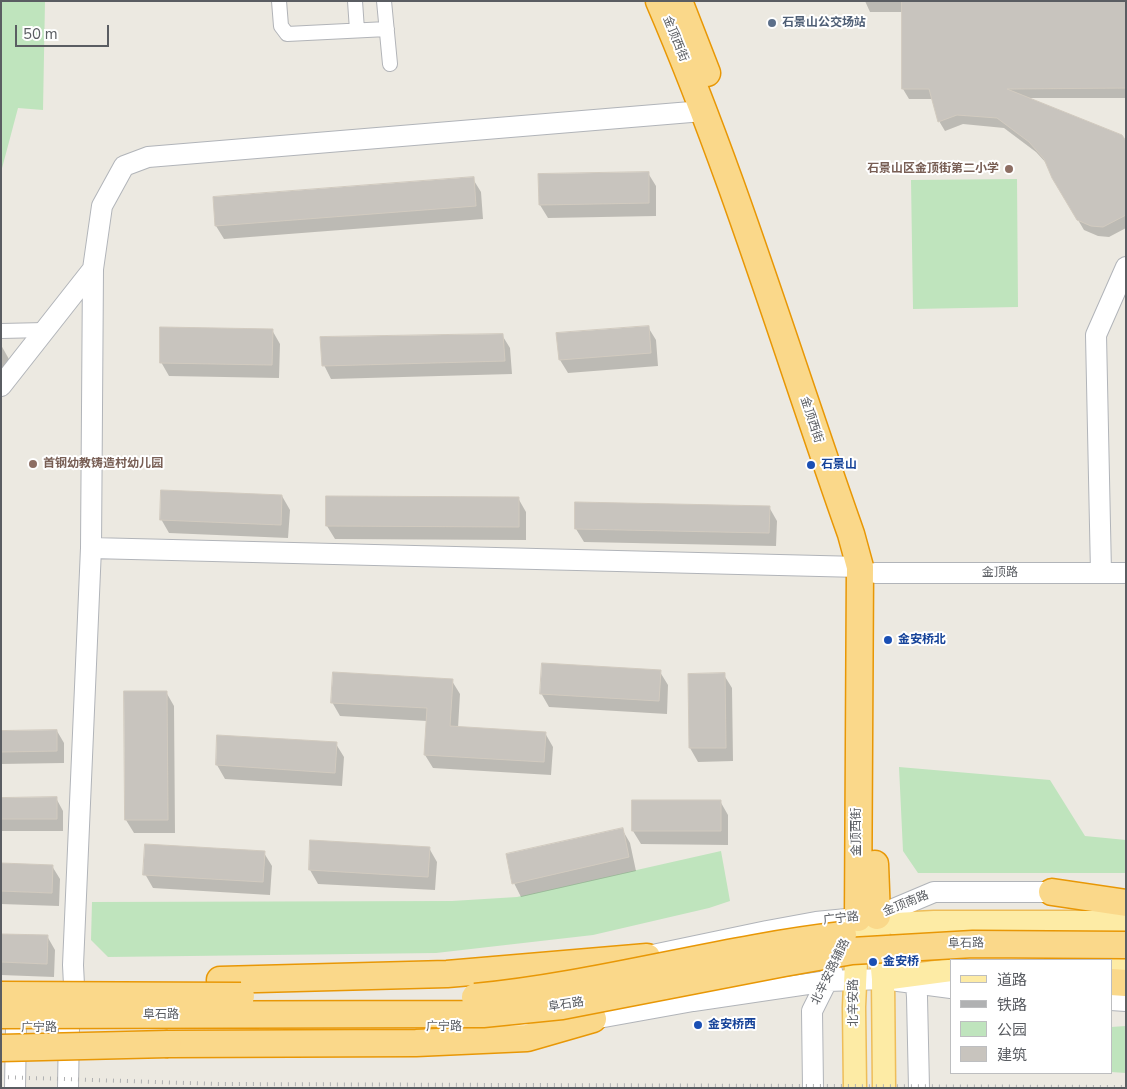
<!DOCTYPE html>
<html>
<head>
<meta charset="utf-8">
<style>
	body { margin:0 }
	#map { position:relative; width:1127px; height:1089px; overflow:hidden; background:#ece9e1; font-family:"Nunito Sans","Noto Sans SC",sans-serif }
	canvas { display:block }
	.frame { position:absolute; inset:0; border:2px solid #5a5d62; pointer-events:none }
	.legend { position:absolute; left:950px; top:959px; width:162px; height:115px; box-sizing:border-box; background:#fff; border:1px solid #bdbec0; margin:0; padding:6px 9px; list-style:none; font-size:15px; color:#5a5d62 }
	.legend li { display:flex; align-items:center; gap:10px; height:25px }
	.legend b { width:25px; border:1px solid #bdbec0 }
	.scale { position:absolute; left:15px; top:25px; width:94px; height:22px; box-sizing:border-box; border:2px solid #5a5d62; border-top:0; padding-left:6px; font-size:15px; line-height:18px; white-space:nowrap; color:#5a5d62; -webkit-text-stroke:4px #fff; paint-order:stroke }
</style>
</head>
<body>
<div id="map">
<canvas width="1127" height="1089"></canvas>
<div class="frame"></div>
<ul class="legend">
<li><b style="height:6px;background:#fdeba5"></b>道路</li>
<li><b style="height:6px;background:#b0b1b2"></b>铁路</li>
<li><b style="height:14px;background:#bfe4bd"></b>公园</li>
<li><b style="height:14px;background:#c8c4be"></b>建筑</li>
</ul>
<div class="scale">50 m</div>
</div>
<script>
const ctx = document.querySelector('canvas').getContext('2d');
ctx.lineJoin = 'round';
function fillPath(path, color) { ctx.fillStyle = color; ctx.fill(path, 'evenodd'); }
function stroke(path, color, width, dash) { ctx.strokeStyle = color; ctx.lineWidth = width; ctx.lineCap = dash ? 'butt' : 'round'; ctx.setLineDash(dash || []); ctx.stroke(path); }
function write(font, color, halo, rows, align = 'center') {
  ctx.font = font + ' "Nunito Sans","Noto Sans SC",sans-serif'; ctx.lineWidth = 4; ctx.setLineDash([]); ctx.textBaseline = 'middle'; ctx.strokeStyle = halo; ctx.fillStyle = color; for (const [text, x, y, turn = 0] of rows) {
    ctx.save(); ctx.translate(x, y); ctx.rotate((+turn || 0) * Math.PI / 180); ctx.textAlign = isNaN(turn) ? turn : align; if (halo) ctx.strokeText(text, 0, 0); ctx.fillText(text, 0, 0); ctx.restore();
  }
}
const green = new Path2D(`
	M1,1H45L43,110L18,108L1,172Z
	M1017,179L1018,307L913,309L911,180Z
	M899,767L1050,780L1085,836L1126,840V873H918L903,851Z
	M721,851L730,901L709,908L593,935L436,953L108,957L91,940L92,902L452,901L517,897Z
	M1126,1026V1073L1111,1072V1027Z`);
const shadow = new Path2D(`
	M865,1H1126V98H1028L1126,143V228L1109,237L1098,236L1084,230L1053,178L1048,165L1036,152L1004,128L963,124L945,131L939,121L933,99H909L903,89V12H870Z
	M648,173L656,186V216L548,218L540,205Z
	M473,179L481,192L483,219L224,239L216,226Z
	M648,327L656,340L658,366L568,373L560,360Z
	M272,330L280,344L279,378L169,376L161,362Z
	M502,335L510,348L512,374L331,379L324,365Z
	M1,345L10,361L1,395Z
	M282,496L290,510L288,538L169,533L161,519Z
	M518,498L526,512V540L335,539L327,526Z
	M769,507L777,521L776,546L584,542L576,529Z
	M660,672L668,685L667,714L549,707L541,693Z
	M690,675H724L732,688L733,761L698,762L690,748Z
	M452,681L460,694L458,728L545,733L553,747L551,775L433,768L425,755L427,721L340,716L332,702Z
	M166,692L174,706L175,833H134L126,820Z
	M57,731L64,743V763L1,764V732Z
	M219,737L336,744L344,757L342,786L225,779L217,765Z
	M56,798L63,811V831H1V799Z
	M720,801L728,815V845L641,844L633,831Z
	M622,829L630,843L636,871L521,897L514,883Z
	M429,848L437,862L435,890L318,884L310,870Z
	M264,853L272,866L270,895L153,888L145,874Z
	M1,864L52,866L60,879L59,906L1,904Z
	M1,935L47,936L55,950L54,977L1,975Z`);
const building = new Path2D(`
	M902,1H1126V88L1007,89L1122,135L1126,141V215L1103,227L1091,226L1077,220L1052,178L1044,159L1029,142L997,118L957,115L938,122L929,89H902Z
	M649,172V203L539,205L538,174Z
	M474,177L476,206L215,226L213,197Z
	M649,326L651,353L559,360L556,333Z
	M160,327L273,329L272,365L160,363Z
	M503,334L505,361L322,366L320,337Z
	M161,490L282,495L281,525L160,520Z
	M326,496L519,497V527L326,526Z
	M575,502L770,506L769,533L575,529Z
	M542,663L661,670L659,701L540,694Z
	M333,672L453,679L450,726L546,732L544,762L424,755L427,708L331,703Z
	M725,673L726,748H689L688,674Z
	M124,691H167L168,820H125Z
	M57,730V751L1,752V731Z
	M217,735L337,742L335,773L216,765Z
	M57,797V819H1V798Z
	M632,800H721V831H632Z
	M623,828L629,857L512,884L506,854Z
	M310,840L430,847L428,877L309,870Z
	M145,844L265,851L263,882L143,875Z
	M1,863L53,865L52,893L1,891Z
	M1,934L48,935L47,964L1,962Z`);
const street = new Path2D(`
	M279,1L281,26L287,34L387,29
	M355,1L357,30
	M384,1L390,64
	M1,331L45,330`);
const secondary = new Path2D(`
	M1,386L93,269L102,206L124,166L148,157L703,111
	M91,548L860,567
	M875,573H1126
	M1101,573L1096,335L1126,267
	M643,957L767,931L816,922L877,916L934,892H1066
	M912,976L916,985L917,997L919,1088
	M74,985L73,965L91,548L93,269
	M1111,1000L1126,1001
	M467,1027L593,1019L693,1001L828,981L883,979L951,988
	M15,1088L16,1027
	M68,1088L69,1028
	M813,1088L812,1011L832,971`);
const primary = new Path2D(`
	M877,916L896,924L934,922H1126
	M877,916L883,979L884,1088
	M1111,960H1126
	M883,979L951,970
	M855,1088L854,1007L858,918`);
const highway = new Path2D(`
	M659,1C734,175 788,357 851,534L860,567L858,918
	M679,1L707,73
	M875,864L877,916
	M1052,892L1126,903
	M220,980L447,974L647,957
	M1111,982L1126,983
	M168,1044L416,1043L527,1038L593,1019`);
const rail = new Path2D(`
	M1,1077L218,1084L1126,1087`);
const highwayBridge = new Path2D(`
	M1,995L241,996
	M475,997C599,985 719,949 843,935
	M1,1015L483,1014L562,1006L784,963L852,951L973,944L1126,945
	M1,1048L168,1044`);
const markers = [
	[772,23,5,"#5c6f8a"],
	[1009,169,5,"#8d6e63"],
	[33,464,5,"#8d6e63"],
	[811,465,5,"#1a4fb4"],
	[888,640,5,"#1a4fb4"],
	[873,962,5,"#1a4fb4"],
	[698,1025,5,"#1a4fb4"]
];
const serviceNames = [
	["石景山公交场站",782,23]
];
const streetNames = [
	["金顶西街",675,39,68],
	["金顶西街",811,420,72],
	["金顶路",1000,573],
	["金顶西街",857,832,-90],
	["金顶南路",906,904,-22],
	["广宁路",841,919,-6],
	["阜石路",966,944,-1],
	["北辛安路辅路",831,972,-64],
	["北辛安路",854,1003,-90],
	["阜石路",566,1005,-9],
	["阜石路",161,1015],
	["广宁路",444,1027],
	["广宁路",39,1028]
];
const educationNames = [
	["石景山区金顶街第二小学",999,169],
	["首钢幼教铸造村幼儿园",43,464,"left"]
];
const transitNames = [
	["石景山",821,465],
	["金安桥北",898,640],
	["金安桥",883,962],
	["金安桥西",708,1025]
];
fillPath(green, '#bfe4bd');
fillPath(shadow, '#0003');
fillPath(building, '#c8c4be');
stroke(building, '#d1cabf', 1);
stroke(street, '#b2b4b8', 16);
stroke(secondary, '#b1b4b9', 22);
stroke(primary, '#eebd59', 25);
stroke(highway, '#e89705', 29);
stroke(street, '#fff', 14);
stroke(secondary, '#fff', 20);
stroke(primary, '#fdeba5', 22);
stroke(highway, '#fad88a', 26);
stroke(rail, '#b0b1b2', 4, [1, 6]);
stroke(highwayBridge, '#e89705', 29, []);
stroke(highwayBridge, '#fad88a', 26);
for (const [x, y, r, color] of markers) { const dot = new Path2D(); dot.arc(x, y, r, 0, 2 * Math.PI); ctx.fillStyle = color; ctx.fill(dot); stroke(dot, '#fff', 2); }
write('bold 12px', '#4e5e75', '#fff', serviceNames, 'left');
write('12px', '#5a5d62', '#fff', streetNames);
write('bold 12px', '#785e54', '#fff', educationNames, 'right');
write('bold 12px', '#164399', '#fff', transitNames, 'left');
</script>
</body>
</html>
